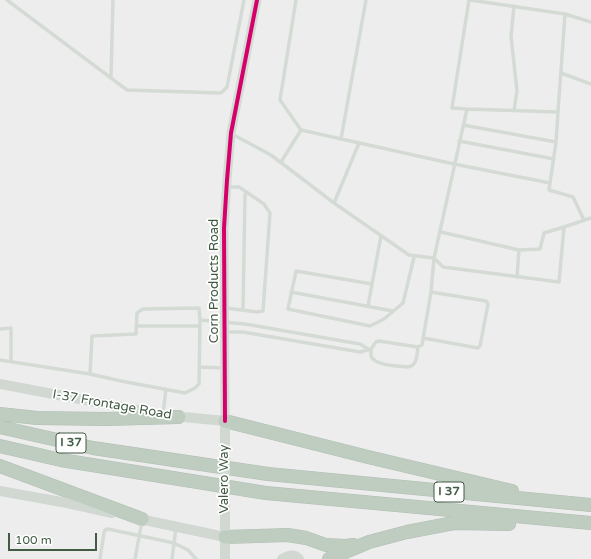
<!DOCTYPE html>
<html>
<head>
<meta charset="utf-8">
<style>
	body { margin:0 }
	#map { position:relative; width:591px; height:559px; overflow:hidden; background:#eeedee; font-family:"Varela Round",sans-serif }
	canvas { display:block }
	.scale { position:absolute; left:8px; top:533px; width:89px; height:18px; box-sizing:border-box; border:2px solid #425b44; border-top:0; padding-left:5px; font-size:12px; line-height:14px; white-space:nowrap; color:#425b44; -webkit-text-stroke:3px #fff; paint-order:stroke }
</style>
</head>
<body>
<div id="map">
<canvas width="591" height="559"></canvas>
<div class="scale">100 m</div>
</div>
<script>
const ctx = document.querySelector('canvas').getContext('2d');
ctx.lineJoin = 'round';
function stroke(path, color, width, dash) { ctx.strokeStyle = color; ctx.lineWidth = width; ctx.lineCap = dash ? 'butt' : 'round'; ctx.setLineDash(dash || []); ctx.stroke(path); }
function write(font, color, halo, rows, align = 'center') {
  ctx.font = font + ' "Varela Round",sans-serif'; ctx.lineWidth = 3.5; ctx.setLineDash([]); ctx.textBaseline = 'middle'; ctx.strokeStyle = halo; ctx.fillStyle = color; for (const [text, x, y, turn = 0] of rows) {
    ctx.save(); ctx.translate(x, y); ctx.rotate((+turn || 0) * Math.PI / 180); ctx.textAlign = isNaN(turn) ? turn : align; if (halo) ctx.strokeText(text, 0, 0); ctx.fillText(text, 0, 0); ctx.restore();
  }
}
const service = new Path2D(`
	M7,0L127,90L221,93L227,87L244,0
	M296,0L280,100L301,130L454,164L550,183L556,142L558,112
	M514,6L511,36L517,91L514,110
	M565,14L591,22
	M561,73L591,84
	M111,77L113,0
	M467,109L452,108L469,0
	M463,125L556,142
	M232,134L271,155L334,203L409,255L434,258L467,109L558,112L565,14L470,0
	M341,139L366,0
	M459,141L554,159
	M281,162L301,130
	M550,183L549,190L573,197L584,220
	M334,203L359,143
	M441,232L519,250L517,277
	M381,236L372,284L296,271L288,309L370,326L384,319L403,303L414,257
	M519,250L540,249L544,233L564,227
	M434,258L443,267L559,282L564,227L591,218
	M291,292L393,311
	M431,292L434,258
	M368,306L372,284
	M226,308L257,312L263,311L270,213L264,204L239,187H226
	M243,310L245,195L246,192
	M136,326H200
	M0,329L11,328V361
	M226,332H243L360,352L371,349L376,342L379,341L418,347L422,345L431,292L486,301L488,304L480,346L478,348L423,338
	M371,349C371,351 371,354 371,356C375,366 398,366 407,367C417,367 417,355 418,347
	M0,360L90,374L121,381L185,393L195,388L199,384L200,320L245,324L360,344L368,349
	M199,367L224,368
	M90,374L92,336L136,334L137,313L143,309L199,308L200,320
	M163,414L166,389
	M100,559L104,533L105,530L108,529L174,543L188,550L196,559
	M135,559L142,521
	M172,559L176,528`);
const tertiary = new Path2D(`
	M225,421L224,228L227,180L231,133L257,0`);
const secondary = new Path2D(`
	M0,384L153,413
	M173,416L225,421V441
	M0,491L67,503L112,513
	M135,518L225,537
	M225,559V519
	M282,559C287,556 294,553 299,559`);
const motorway = new Path2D(`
	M0,414L37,418L107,419L179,417
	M225,421L368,457L512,491
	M0,427L93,448L268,474L591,505
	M0,446L61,460L266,493L591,523
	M0,466L142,519
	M225,537L288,535L306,538L326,545L345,546L354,545
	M329,559L369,542L407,532L454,523L509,524`);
const secondaryBridge = new Path2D(`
	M225,441V519`);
const cycleway = new Path2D(`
	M225,421L224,228L227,180L231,133L257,0`);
const shields = [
	[71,443,30],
	[449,492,30]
];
const shieldNames = [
	["I 37",71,443],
	["I 37",449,492]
];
const streetNames = [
	["Corn Products Road",215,281,-90],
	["I-37 Frontage Road",112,405,10],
	["Valero Way",225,479,-90]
];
stroke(motorway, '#b1beb3', 14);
stroke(service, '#d4dbd4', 3.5);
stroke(tertiary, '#d4dbd4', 9);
stroke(secondary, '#d0d8d1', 10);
stroke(motorway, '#bfccc0', 13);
stroke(secondaryBridge, '#d0d8d1', 10);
stroke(cycleway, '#d6006c', 4);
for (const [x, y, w] of shields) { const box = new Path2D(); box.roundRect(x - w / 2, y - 10, w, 20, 3); ctx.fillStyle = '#fff'; ctx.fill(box); stroke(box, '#425b44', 1); }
write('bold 12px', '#425b44', null, shieldNames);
write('13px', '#425b44', '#fff', streetNames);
</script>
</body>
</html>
